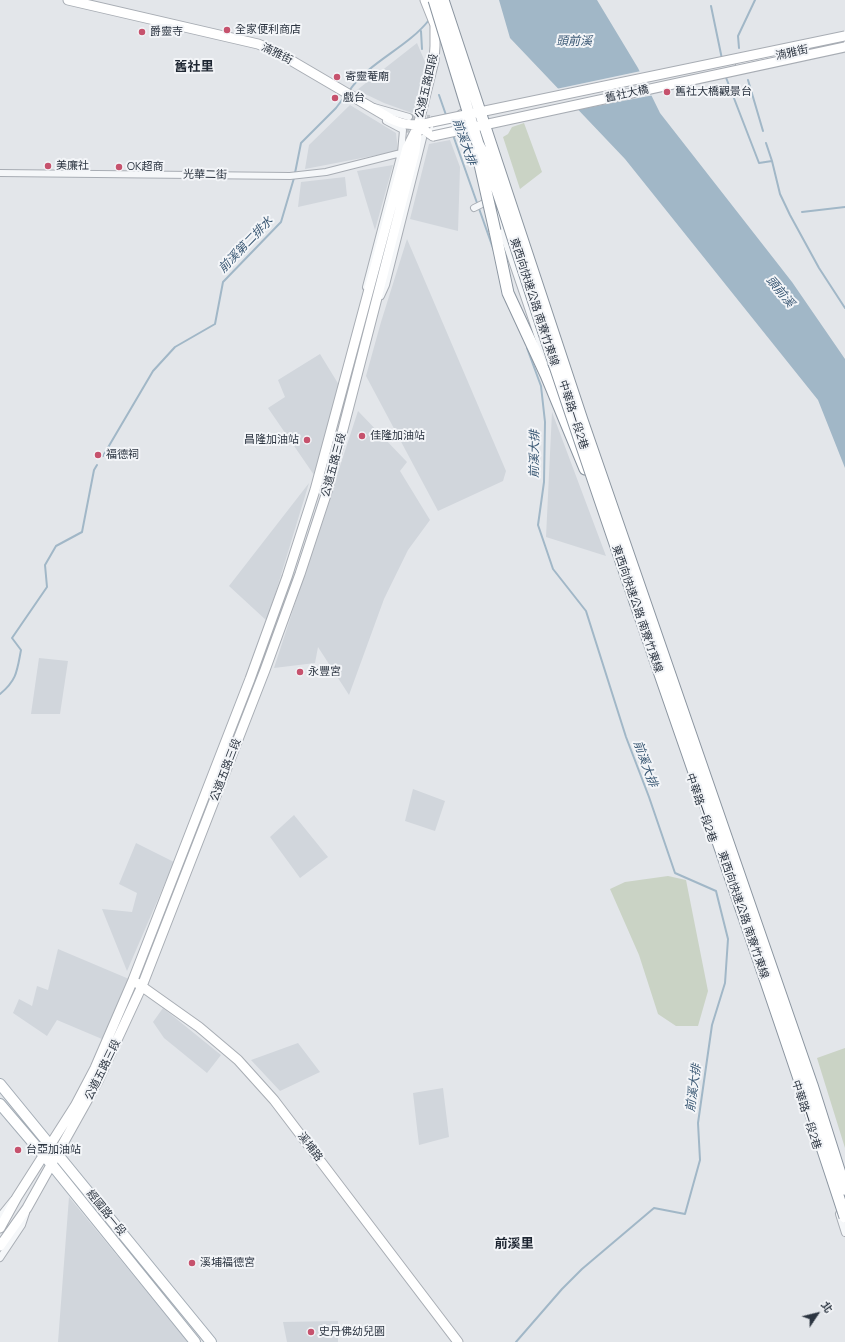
<!DOCTYPE html>
<html>
<head>
<meta charset="utf-8">
<style>
	body { margin:0 }
	#map { position:relative; width:845px; height:1342px; overflow:hidden; background:#e3e6ea; font-family:Manrope,"Noto Sans TC",sans-serif }
	canvas { display:block }
	.north { position:absolute; left:797px; top:1294px; width:40px; height:40px; -webkit-text-stroke:3px #f3f5f8; paint-order:stroke; rotate:55deg; font-size:11px; font-weight:700; line-height:16px; text-align:center; color:#2c3541 }
	.north::after { content:''; display:block; margin:auto; width:14px; height:18px; background:#2c3541; clip-path:polygon(50% 0,100% 100%,50% 72%,0 100%) }
</style>
</head>
<body>
<div id="map">
<canvas width="845" height="1342"></canvas>
<div class="north">北</div>
</div>
<script>
const ctx = document.querySelector('canvas').getContext('2d');
ctx.lineJoin = 'round';
function fillPath(path, color) { ctx.fillStyle = color; ctx.fill(path, 'evenodd'); }
function stroke(path, color, width, dash) { ctx.strokeStyle = color; ctx.lineWidth = width; ctx.lineCap = dash ? 'butt' : 'round'; ctx.setLineDash(dash || []); ctx.stroke(path); }
function write(font, color, halo, rows, align = 'center') {
  ctx.font = font + ' Manrope,"Noto Sans TC",sans-serif'; ctx.lineWidth = 4; ctx.setLineDash([]); ctx.textBaseline = 'middle'; ctx.strokeStyle = halo; ctx.fillStyle = color; for (const [text, x, y, turn = 0] of rows) {
    ctx.save(); ctx.translate(x, y); ctx.rotate((+turn || 0) * Math.PI / 180); ctx.textAlign = isNaN(turn) ? turn : align; if (halo) ctx.strokeText(text, 0, 0); ctx.fillText(text, 0, 0); ctx.restore();
  }
}
const built = new Path2D(`
	M417,43L428,69L417,110L412,113L384,103L357,90Z
	M350,105L396,133L398,151L305,169L309,145Z
	M450,140L460,167L458,231L410,219L429,144Z
	M393,165L375,230L357,171Z
	M345,177L347,196L298,207L301,182Z
	M407,239L506,471L503,481L438,511L366,376L381,322Z
	M320,354L339,385L314,475L268,408L285,397L278,380Z
	M358,411L407,462L400,471L430,520L408,550L384,599L349,695L318,647L315,663L274,668Z
	M552,412L606,556L546,537Z
	M309,483L267,621L229,586Z
	M39,658L68,661L60,714H31Z
	M413,789L445,801L435,831L405,821Z
	M294,815L328,857L300,878L270,837Z
	M136,843L174,862L127,971L102,909L132,912L137,893L119,884Z
	M58,949L129,979L102,1039L57,1020L47,1036L13,1013L19,999L32,1006L37,986L48,990Z
	M163,1008L221,1055L207,1073L164,1038L153,1022Z
	M298,1043L320,1072L280,1091L251,1060Z
	M443,1088L449,1137L419,1145L413,1093Z
	M69,1197L188,1342H58Z
	M338,1321V1342H287L283,1322Z`);
const green = new Path2D(`
	M524,123L542,172L520,189L503,137L508,134L512,127Z
	M668,876L686,880L708,991L698,1026H676L658,1014L639,955L610,889L625,882Z
	M845,1048V1148L817,1058Z`);
const water = new Path2D(`
	M499,0H597L638,68L660,113L792,282L845,359V468L818,400L625,159L510,38Z`);
const pier = new Path2D(`
	M641,71L654,95L576,110L556,89Z`);
const stream = new Path2D(`
	M711,6L722,59
	M421,31L422,49
	M739,48L738,36L755,0
	M725,75L759,163L772,161L780,194L790,215L819,268L845,308
	M748,80L763,131
	M349,91C370,61 407,48 429,20
	M439,95L446,115
	M453,135L494,251
	M766,143L772,161
	M295,173L301,143L336,108L345,96
	M802,212L845,207
	M103,456L153,371L175,347L215,324L223,282L281,222L294,178
	M0,694C17,680 17,671 21,650L12,638L47,587L45,565L56,546L82,532L94,470L97,465
	M516,1342L562,1289L582,1269L654,1208L685,1214L700,1160L698,1123L712,1025L725,983L728,939L716,891L675,873L649,797L626,737L586,611L553,569L538,525L544,482L545,422L541,386L527,348`);
const streetTunnel = new Path2D(`
	M409,117L430,118
	M403,130L419,129`);
const street = new Path2D(`
	M739,64L845,42
	M374,107L409,117
	M461,113L476,156
	M433,129L464,122
	M0,173L290,176L326,172L401,153
	M474,208L486,202
	M495,211L545,358L552,365
	M366,287L401,153L403,130L386,121
	M381,296L386,285L423,138
	M839,1214L845,1233
	M0,1216L13,1200
	M0,1258L22,1225L26,1213`);
const secondary = new Path2D(`
	M68,0L258,44L275,51L391,119C406,126 417,126 432,122
	M418,126L433,136
	M137,983L199,1027L238,1060L274,1100L458,1342
	M0,1228L17,1197L75,1106L95,1068L133,980L250,679L287,577L315,490L407,148L415,132
	M0,1246L27,1208L98,1081L142,986L265,670L300,574L326,495L415,151L418,126L434,61L435,46V25L425,0`);
const primary = new Path2D(`
	M0,1084L211,1342
	M0,1104L52,1165L195,1342`);
const highway = new Path2D(`
	M495,231L508,293L546,375L585,469`);
const secondaryBridge = new Path2D(`
	M432,122L845,36
	M433,136L845,47`);
const highwayBridge = new Path2D(`
	M434,0L478,144L488,163L504,210C612,548 735,880 845,1217
	M443,0L582,420L812,1085L845,1189
	M478,151L479,160L495,231`);
const markers = [
	[227,30,4,"#c6526d"],
	[142,32,4,"#c6526d"],
	[337,77,4,"#c6526d"],
	[667,92,4,"#c6526d"],
	[335,98,4,"#c6526d"],
	[48,166,4,"#c6526d"],
	[119,167,4,"#c6526d"],
	[362,436,4,"#c6526d"],
	[307,440,4,"#c6526d"],
	[98,455,4,"#c6526d"],
	[300,672,4,"#c6526d"],
	[18,1150,4,"#c6526d"],
	[192,1263,4,"#c6526d"],
	[311,1332,4,"#c6526d"]
];
const poiNames = [
	["全家便利商店",235,30],
	["爵靈寺",150,32],
	["寄靈菴廟",345,77],
	["舊社大橋觀景台",675,92],
	["戲台",343,98],
	["美廉社",56,166],
	["OK超商",127,167],
	["佳隆加油站",370,436],
	["昌隆加油站",299,440,"right"],
	["福德祠",106,455],
	["永豐宮",308,672],
	["台亞加油站",26,1150],
	["溪埔福德宮",200,1263],
	["史丹佛幼兒園",319,1332]
];
const streetNames = [
	["湳雅街",792,53,-12],
	["湳雅街",277,54,26],
	["公道五路四段",427,86,-77],
	["舊社大橋",627,94,-12],
	["光華二街",205,175,1],
	["東西向快速公路 南寮竹東線",534,302,72],
	["中華路一段2巷",573,415,72],
	["公道五路三段",334,465,-75],
	["東西向快速公路 南寮竹東線",637,609,71],
	["公道五路三段",226,770,-69],
	["中華路一段2巷",701,808,71],
	["東西向快速公路 南寮竹東線",743,915,71],
	["公道五路三段",103,1070,-64],
	["中華路一段2巷",806,1115,72],
	["溪埔路",310,1147,53],
	["經國路一段",106,1213,51]
];
const waterNames = [
	["頭前溪",574,42],
	["前溪大排",464,142,71],
	["前溪第二排水",246,245,-46],
	["頭前溪",780,292,50],
	["前溪大排",535,454,-89],
	["前溪大排",645,764,70],
	["前溪大排",694,1088,-82]
];
const quarterNames = [
	["舊社里",194,67],
	["前溪里",514,1244]
];
fillPath(built, '#d1d6dc');
fillPath(green, '#cad3c5');
fillPath(water, '#a1b7c7');
fillPath(pier, '#e3e6ea');
stroke(stream, '#a1b7c7', 2);
stroke(streetTunnel, '#bec3c8', 6, [6, 3]);
stroke(street, '#a8adb4', 8);
stroke(secondary, '#a8adb4', 11);
stroke(primary, '#a3acb5', 12);
stroke(highway, '#8b95a0', 13);
stroke(street, '#f5f7f9', 6);
stroke(secondary, '#fff', 9);
stroke(primary, '#fff', 10);
stroke(highway, '#fff', 11);
stroke(secondaryBridge, '#a8adb4', 11, []);
stroke(highwayBridge, '#8b95a0', 13, []);
stroke(secondaryBridge, '#fff', 9);
stroke(highwayBridge, '#fff', 11);
for (const [x, y, r, color] of markers) { const dot = new Path2D(); dot.arc(x, y, r, 0, 2 * Math.PI); ctx.fillStyle = color; ctx.fill(dot); stroke(dot, '#f3f5f8', 1.5); }
write('11px', '#2c3541', '#f3f5f8', poiNames, 'left');
write('11px', '#2c3541', '#f3f5f8', streetNames);
write('italic 12px', '#395773', '#f3f5f8', waterNames);
write('bold 13px', '#1e2632', '#f3f5f8', quarterNames);
</script>
</body>
</html>
